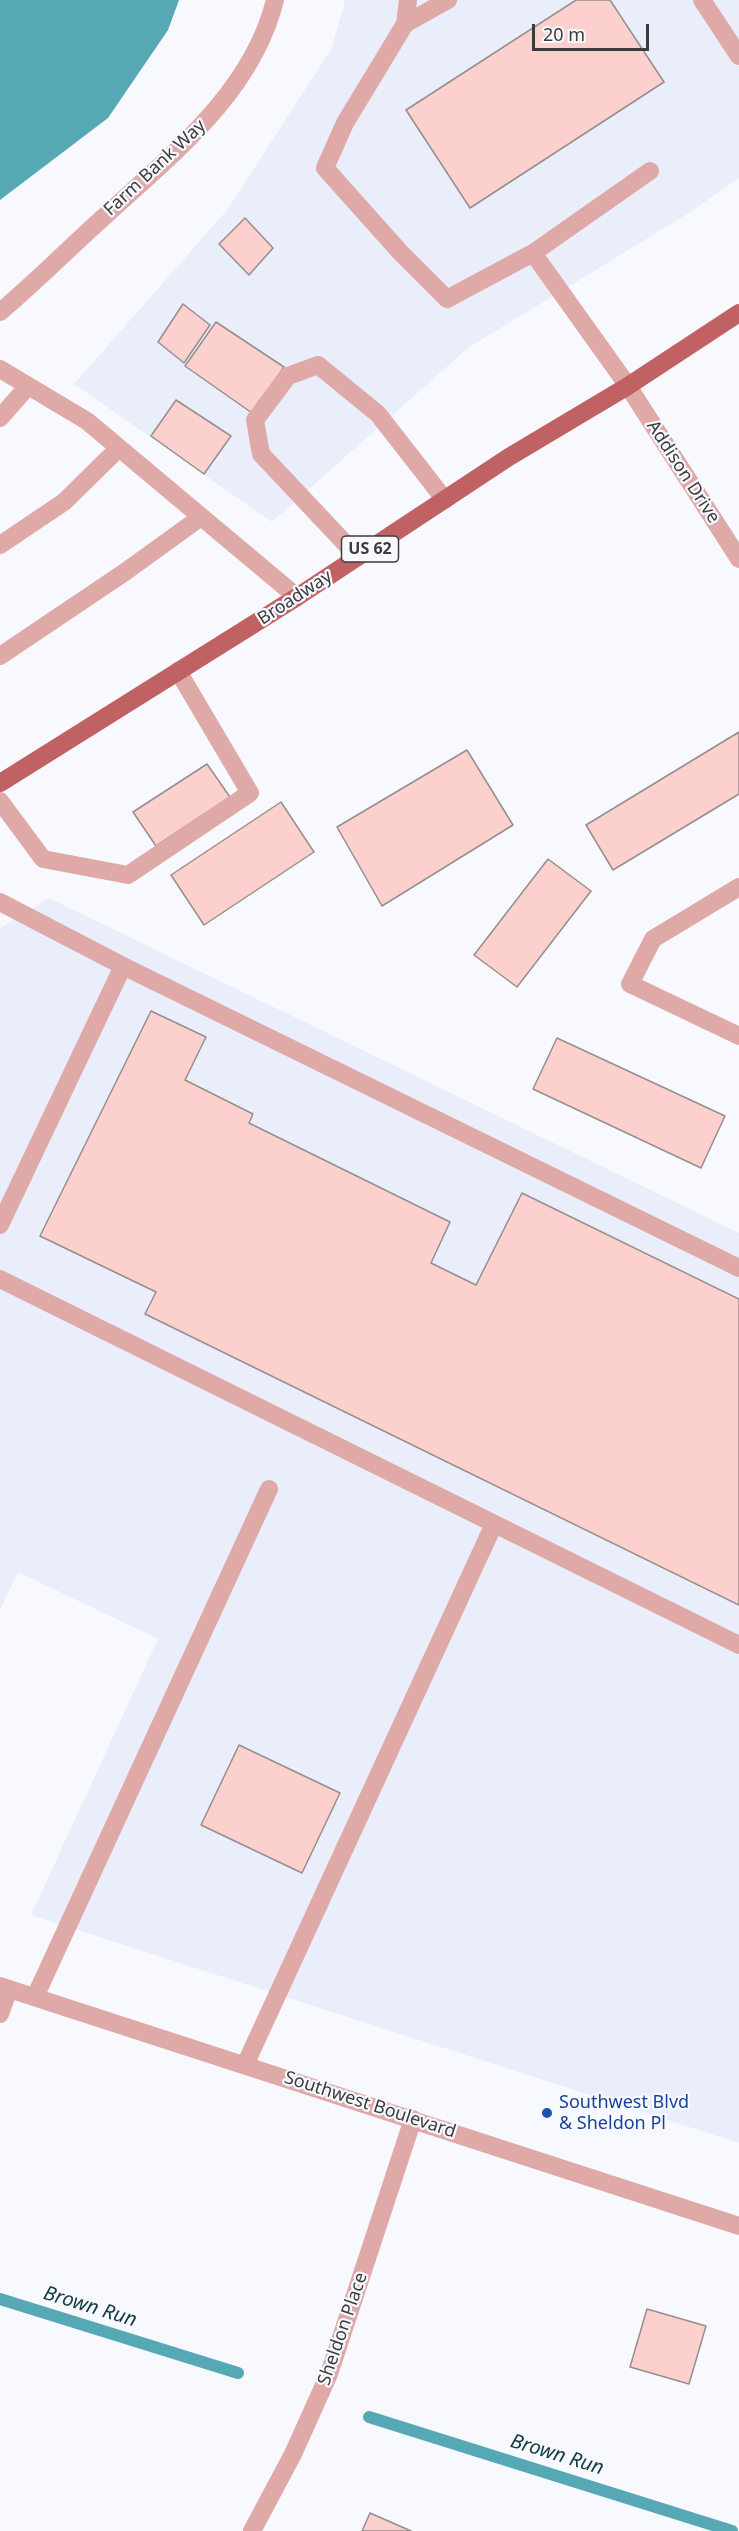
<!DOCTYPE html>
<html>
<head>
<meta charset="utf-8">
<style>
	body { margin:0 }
	#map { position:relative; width:739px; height:2531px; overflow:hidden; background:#f8f9ff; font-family:"Noto Sans",sans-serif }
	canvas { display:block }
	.scale { position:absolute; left:532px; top:24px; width:117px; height:27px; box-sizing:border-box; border:3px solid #3c3c3e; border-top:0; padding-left:8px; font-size:18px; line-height:21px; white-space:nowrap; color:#3c3c3e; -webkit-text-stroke:4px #f8f9ff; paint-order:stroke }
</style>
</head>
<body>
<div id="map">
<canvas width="739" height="2531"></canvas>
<div class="scale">20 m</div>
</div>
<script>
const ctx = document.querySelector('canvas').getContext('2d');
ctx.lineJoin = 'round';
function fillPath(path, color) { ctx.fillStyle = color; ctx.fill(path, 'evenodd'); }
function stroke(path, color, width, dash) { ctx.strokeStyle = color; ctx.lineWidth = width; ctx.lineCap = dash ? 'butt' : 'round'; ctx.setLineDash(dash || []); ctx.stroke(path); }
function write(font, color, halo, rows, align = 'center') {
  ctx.font = font + ' "Noto Sans",sans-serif'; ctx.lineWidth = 4.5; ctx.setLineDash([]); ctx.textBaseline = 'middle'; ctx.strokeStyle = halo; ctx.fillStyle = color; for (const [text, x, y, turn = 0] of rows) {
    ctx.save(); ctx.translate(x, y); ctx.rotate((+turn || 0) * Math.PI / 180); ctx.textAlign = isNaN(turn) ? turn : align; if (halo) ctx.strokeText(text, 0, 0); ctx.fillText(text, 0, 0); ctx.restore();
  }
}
const built = new Path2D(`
	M345,0H739V178L689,213L468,348L272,522L74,384L227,210L332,48Z
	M49,898L739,1233V2143L31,1915L158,1639L18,1572L0,1610V928Z`);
const water = new Path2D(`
	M0,0H179L168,30L108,118L0,200Z`);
const stream = new Path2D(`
	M0,2299L238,2373
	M369,2417L732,2531`);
const building = new Path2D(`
	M576,0H610L664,82L470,208L406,110Z
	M245,218L273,248L249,275L219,244Z
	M183,304L210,325L184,363L158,342Z
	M216,322L284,367L252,413L185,366Z
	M176,400L231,436L204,474L151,436Z
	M739,732V794L613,870L586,825Z
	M467,750L513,825L382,906L337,827Z
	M207,764L230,797L156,846L133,812Z
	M281,802L314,852L204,925L171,875Z
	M548,859L591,891L517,987L474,955Z
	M151,1011L206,1037L185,1080L253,1114L249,1123L450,1222L431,1263L476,1285L522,1193L739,1299V1605L145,1314L156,1292L40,1236Z
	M557,1038L725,1116L701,1168L533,1089Z
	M239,1745L340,1793L302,1873L201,1825Z
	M647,2309L706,2326L689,2384L630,2367Z
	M370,2513L411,2531H362Z`);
const minor = new Path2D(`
	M408,0L405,24L345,123L325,168L400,252L447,299L533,253L628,386L739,559
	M702,0L739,56
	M405,24L448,0
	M533,253L650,171
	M0,312C36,282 70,247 105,216C172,154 252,93 275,0
	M0,369L87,421L297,597
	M0,418L28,386
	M0,545L64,502L119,448
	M358,557L261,454L255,420L288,376L318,365L378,414L445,500
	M0,656L125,572L201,517
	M0,801L43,859L128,875L250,793L178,671
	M739,887L653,939L630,984L739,1036
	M0,902L123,966L0,1225
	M123,966L739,1268
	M0,1279L739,1645
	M0,1986L739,2226
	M35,1997L269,1489
	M0,2014L9,1989
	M245,2065L494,1524
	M252,2531L293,2454L329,2374L413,2119`);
const major = new Path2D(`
	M0,783L297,597L509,457L628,386L739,313`);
const markers = [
	[547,2113,6,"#1a4fb4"]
];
const shields = [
	[370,549,57]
];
const shieldNames = [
	["US 62",370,549]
];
const streetNames = [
	["Farm Bank Way",155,168,-43],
	["Addison Drive",683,472,57],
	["Broadway",295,598,-33],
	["Southwest Boulevard",370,2105,18],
	["Sheldon Place",343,2329,-71]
];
const transitNames = [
	["Southwest Blvd",559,2103],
	["& Sheldon Pl",559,2124]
];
const waterNames = [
	["Brown Run",90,2307,17],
	["Brown Run",557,2455,17]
];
fillPath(built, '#eaedfa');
fillPath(water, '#56a8b5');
stroke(stream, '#56a8b5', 12);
fillPath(building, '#fcd0cc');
stroke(building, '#958e8e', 1.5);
stroke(minor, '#dfa9a8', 18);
stroke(major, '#c06264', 18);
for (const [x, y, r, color] of markers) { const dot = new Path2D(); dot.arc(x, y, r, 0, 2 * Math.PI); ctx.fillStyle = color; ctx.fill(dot); stroke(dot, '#f8f9ff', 2); }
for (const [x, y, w] of shields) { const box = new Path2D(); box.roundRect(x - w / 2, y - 13, w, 26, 4.5); ctx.fillStyle = '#f8f9ff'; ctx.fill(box); stroke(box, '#3c3c3e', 1.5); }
write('bold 16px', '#3c3c3e', null, shieldNames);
write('18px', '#3c3c3e', '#f8f9ff', streetNames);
write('18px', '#164399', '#f8f9ff', transitNames, 'left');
write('italic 20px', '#143c42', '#f8f9ff', waterNames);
</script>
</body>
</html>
